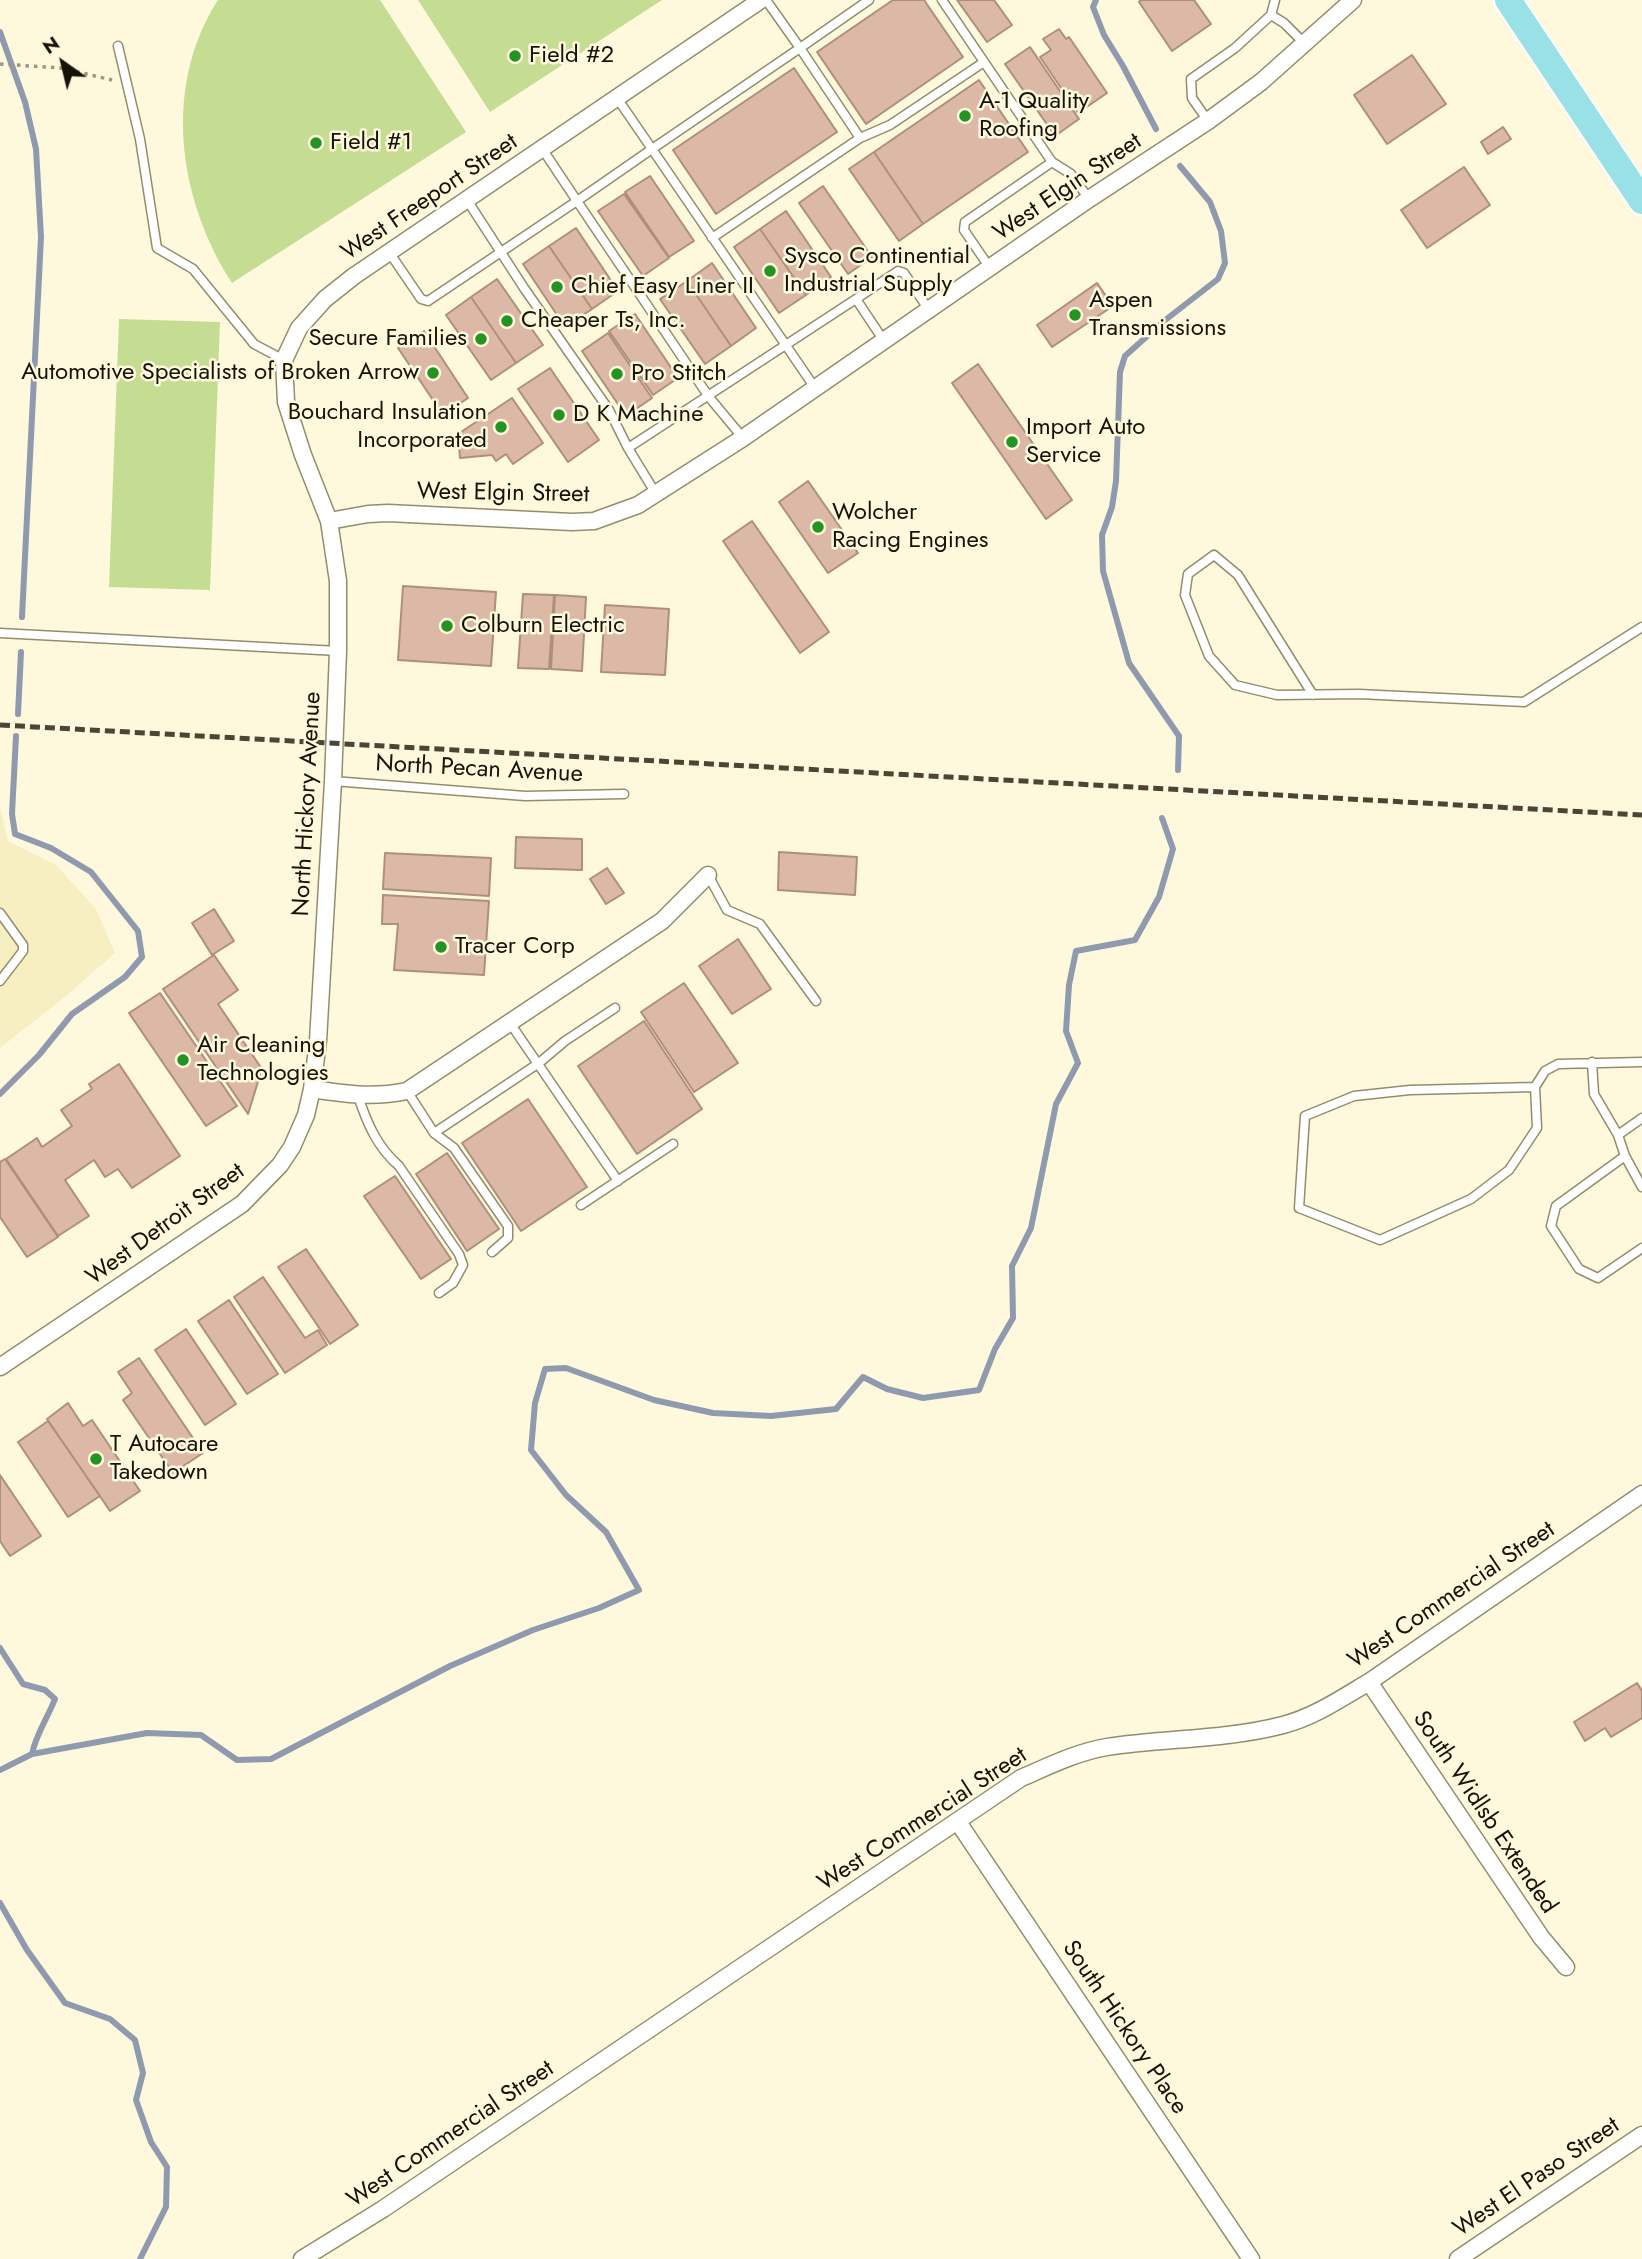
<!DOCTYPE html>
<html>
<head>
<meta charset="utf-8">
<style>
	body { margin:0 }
	#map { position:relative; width:1642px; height:2259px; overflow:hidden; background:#fef9dc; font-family:Jost,sans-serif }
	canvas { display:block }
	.north { position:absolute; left:28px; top:28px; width:70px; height:70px; -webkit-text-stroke:5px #fef9dc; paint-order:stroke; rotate:326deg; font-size:19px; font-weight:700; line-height:28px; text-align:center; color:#151206 }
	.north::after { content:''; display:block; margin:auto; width:24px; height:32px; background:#151206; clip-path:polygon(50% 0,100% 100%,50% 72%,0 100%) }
</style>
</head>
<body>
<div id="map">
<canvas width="1642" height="2259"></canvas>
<div class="north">N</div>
</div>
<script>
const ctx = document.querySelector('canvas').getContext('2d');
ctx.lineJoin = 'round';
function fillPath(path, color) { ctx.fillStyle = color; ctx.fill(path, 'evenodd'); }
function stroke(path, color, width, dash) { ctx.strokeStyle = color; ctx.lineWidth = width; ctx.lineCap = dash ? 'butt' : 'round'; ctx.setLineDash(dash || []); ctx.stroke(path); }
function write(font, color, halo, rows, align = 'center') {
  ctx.font = font + ' Jost,sans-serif'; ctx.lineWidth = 5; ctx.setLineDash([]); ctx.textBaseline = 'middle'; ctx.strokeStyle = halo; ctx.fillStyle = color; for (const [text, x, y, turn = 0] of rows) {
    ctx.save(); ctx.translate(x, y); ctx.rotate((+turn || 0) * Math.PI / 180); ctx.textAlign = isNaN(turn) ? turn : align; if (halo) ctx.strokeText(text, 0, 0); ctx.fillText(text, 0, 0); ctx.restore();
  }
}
const built = new Path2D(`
	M0,807L8,841L56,865L96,909L115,953L66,996L0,1048Z`);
const green = new Path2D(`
	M218,0H380L466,132L232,283C178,199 162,87 218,0Z
	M418,0H662L490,112Z
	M119,319L220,322L210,590L109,587Z`);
const stream = new Path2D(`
	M1096,0L1093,7L1104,35L1123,66L1156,129
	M0,32L25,102L36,149L41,237L22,617
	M18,714L21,652
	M1178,770L1179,736L1129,663L1103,571L1102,535L1112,507L1116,481L1120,372L1125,356L1164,321L1218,279L1225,263L1221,231L1210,202L1180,166
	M0,1094L39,1055L72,1014L125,977L142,957L138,931L91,872L51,848L15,834L12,814L16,736
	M0,1648L23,1684L45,1690L55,1699C48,1717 36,1734 32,1754
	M0,1770L32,1754L147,1733L201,1735L237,1760L271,1759L450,1666L533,1630L599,1608L639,1590L606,1532L566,1495L531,1450L535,1403L545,1369L566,1368L654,1400L713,1413L771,1416L836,1409L863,1377L887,1389L923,1398L979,1390L995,1349L1013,1318L1012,1266L1031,1228L1056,1104L1078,1063L1066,1031L1069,985L1076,951L1135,940L1159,897L1173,849L1162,818
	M0,1903L27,1950L65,2003L110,2019L135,2040L143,2073L136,2100L151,2142L167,2167L166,2207L140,2259`);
const building = new Path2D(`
	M893,0H924L963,57L866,124L817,52Z
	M957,0H994L1012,25L987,42Z
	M1141,0H1194L1211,24L1172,51L1139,2Z
	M1059,29L1066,39L1069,37L1107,93L1078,113L1040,57L1051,50L1043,39Z
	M1030,47L1079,119L1055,136L1005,64Z
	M1412,55L1446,104L1387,144L1354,95Z
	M794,68L837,132L716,214L673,150Z
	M979,80L1028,152L923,224L874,152Z
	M1503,127L1511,139L1488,154L1481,142Z
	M874,152L923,224L899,241L849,169Z
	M1464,167L1490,205L1427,248L1401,210Z
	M650,176L694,241L669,257L625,192Z
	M823,186L872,257L848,274L799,203Z
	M624,194L669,258L643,276L598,211Z
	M786,211L831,277L806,295L760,229Z
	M576,228L618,291L592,309L549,246Z
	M760,229L806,295L779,313L734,247Z
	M549,246L592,309L565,327L523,264Z
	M712,263L756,328L731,346L687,281Z
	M497,279L543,345L516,363L471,297Z
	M687,281L731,346L705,364L660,299Z
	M1097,283L1113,306L1052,347L1037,325Z
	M471,297L516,363L491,380L446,315Z
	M635,314L678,378L653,395L609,331Z
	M424,331L468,398L443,415L398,348Z
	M608,333L652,398L626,416L582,351Z
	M978,364L1072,500L1046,519L952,383Z
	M550,368L599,440L568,462L518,389Z
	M512,398L543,443L513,464L506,454L496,461L492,455L460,458L458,434Z
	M808,481L858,553L828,573L779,502Z
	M752,521L829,632L800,653L723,541Z
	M403,586L496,592L491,666L398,660Z
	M523,594L554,595L549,669L518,668Z
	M555,595L586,597L582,671L551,669Z
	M605,605L669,609L665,675L601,672Z
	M516,837L582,839V870L515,868Z
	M779,852L857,857L855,895L778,890Z
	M385,853L491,858L489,896L383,889Z
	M607,868L624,893L606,904L590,879Z
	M383,895L489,901L484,975L394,970L398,924H382Z
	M214,909L234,941L212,955L192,923Z
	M738,939L771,989L732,1014L699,966Z
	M214,955L238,990L218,1004L262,1069L248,1114L163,989Z
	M684,983L738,1063L694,1092L641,1012Z
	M160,993L237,1106L206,1126L129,1013Z
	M644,1021L702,1109L637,1154L578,1066Z
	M119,1064L180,1156L132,1188L118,1169L105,1177L94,1160L65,1180L89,1216L58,1236L6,1159L37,1138L42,1147L72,1126L61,1110L92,1089L89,1084Z
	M528,1099L587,1187L521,1231L462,1143Z
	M447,1153L499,1229L467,1251L416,1174Z
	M5,1159L58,1237L27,1257L0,1217V1162Z
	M395,1176L451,1259L421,1279L364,1196Z
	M306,1249L358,1325L330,1344L278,1267Z
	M263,1277L305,1338L318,1330L327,1345L285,1373L234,1297Z
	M229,1300L278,1374L247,1394L198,1321Z
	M186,1329L236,1404L205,1425L155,1350Z
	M139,1358L203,1453L173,1473L123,1400L132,1393L118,1372Z
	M68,1403L83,1426L92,1420L140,1491L110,1511L47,1419Z
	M48,1421L100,1496L68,1517L18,1442Z
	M0,1475L41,1536L10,1556L0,1541Z
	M1637,1683L1642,1691V1718L1611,1737L1605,1728L1585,1741L1574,1722Z`);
const path = new Path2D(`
	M0,64L61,68L112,80`);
const lane = new Path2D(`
	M766,0L800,48L652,149L815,388
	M942,0L1052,162L1071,174L1089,199
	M1271,15L1275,0
	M118,46L140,139L157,248L193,269L254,344L284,360
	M617,98L652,149L577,201L709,397L743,438
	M1208,121L1192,98L1191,79L1235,48L1271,15L1284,23L1304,43
	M860,138L890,125L984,62
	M467,200L524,288L609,410L628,448L656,494
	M712,238L860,138L800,48L869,0
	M389,252L421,299L428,301L577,201L543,150
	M990,268L964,230L965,222L1052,162
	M884,341L856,299L898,271L904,273L929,310
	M628,448L856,299
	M0,633L338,651
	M1313,695L1238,575L1214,555L1188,574L1185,595L1209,656L1235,685L1277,695L1359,694L1524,702L1642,627
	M333,781L525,796L624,794
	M708,875L727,910L760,924L816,1001
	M0,913L23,945V951L0,981
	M510,1023L618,1181
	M1592,1062L1594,1094L1618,1135L1625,1156L1642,1187
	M1535,1087L1410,1090L1354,1096L1305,1116L1299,1208L1380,1240L1471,1199L1509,1170L1537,1128L1535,1087L1545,1071L1558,1064L1642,1062
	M407,1091L434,1133L454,1148L508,1226V1238L492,1252
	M358,1096C367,1123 377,1147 399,1166L459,1254L463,1265L453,1283L439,1293
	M434,1133L539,1063L565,1041L615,1008
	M1618,1135L1642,1118
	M1625,1156L1556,1206L1551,1226L1579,1269L1598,1278L1642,1248
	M581,1205L673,1144`);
const street = new Path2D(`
	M329,521L368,514L388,513L572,522L594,521L638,505L743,438L1089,199L1208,121L1261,82L1353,0
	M312,1089L318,1041L333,781L338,651V581L329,521L303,455L286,402L284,360L299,328L325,299L354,276L761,0
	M0,1367L242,1204L280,1165L292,1147L306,1115L312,1089C345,1094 373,1098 407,1091L662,921L708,875
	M1369,1682L1541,1937L1566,1967
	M958,1822L1251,2259
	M302,2259L383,2209L1021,1778C1049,1766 1077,1752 1107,1747C1166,1738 1225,1740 1283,1725C1314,1717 1342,1698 1369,1682L1642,1494
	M1458,2259L1642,2135`);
const primary = new Path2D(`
	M1508,0L1642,201`);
const rail = new Path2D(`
	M0,725L1642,815`);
const markers = [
	[515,56,7,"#239421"],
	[965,116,7,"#239421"],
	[316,143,7,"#239421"],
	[770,271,7,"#239421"],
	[557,287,7,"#239421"],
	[1075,315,7,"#239421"],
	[507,321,7,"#239421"],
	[481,339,7,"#239421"],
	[433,373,7,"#239421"],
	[617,374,7,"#239421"],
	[559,415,7,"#239421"],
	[501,427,7,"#239421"],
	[1012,442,7,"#239421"],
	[818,527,7,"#239421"],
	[447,626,7,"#239421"],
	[441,947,7,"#239421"],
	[183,1060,7,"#239421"],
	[96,1459,7,"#239421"]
];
const poiNames = [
	["Field #2",529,56],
	["A-1 Quality",979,102],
	["Roofing",979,130],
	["Field #1",330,143],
	["Sysco Continential",784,257],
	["Industrial Supply",784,285],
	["Chief Easy Liner II",571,287],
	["Aspen",1089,301],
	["Transmissions",1089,329],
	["Cheaper Ts, Inc.",521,321],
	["Secure Families",467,339,"right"],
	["Automotive Specialists of Broken Arrow",419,373,"right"],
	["Pro Stitch",631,374],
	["Bouchard Insulation",487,413,"right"],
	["Incorporated",487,441,"right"],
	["D K Machine",573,415],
	["Import Auto",1026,428],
	["Service",1026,456],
	["Wolcher",832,513],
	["Racing Engines",832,541],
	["Colburn Electric",461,626],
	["Tracer Corp",455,947],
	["Air Cleaning",197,1046],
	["Technologies",197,1074],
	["T Autocare",110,1445],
	["Takedown",110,1473]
];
const streetNames = [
	["West Elgin Street",1068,188,-34],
	["West Freeport Street",430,198,-34],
	["West Elgin Street",503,494,1],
	["North Pecan Avenue",479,770,3],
	["North Hickory Avenue",308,804,-87],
	["West Detroit Street",166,1225,-36],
	["West Commercial Street",1452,1596,-34],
	["South Widlsb Extended",1484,1813,56],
	["West Commercial Street",923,1820,-33],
	["South Hickory Place",1124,2028,56],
	["West Commercial Street",451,2135,-34],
	["West El Paso Street",1537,2178,-34]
];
fillPath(built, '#f7eec2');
fillPath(green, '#c5dd92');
stroke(stream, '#8f9aae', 6);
fillPath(building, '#dcb9a6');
stroke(building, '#af8e7c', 2);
stroke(lane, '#938d6b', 11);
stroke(street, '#938d6b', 19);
stroke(primary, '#fff', 30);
stroke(path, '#9b9781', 3.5, [3.5, 5]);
stroke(lane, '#fff', 8);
stroke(street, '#fff', 16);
stroke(primary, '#99e1e6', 26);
stroke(rail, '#494636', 5, [10, 5]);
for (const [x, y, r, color] of markers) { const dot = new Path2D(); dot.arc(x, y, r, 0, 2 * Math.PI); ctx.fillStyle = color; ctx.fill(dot); stroke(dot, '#fef9dc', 2.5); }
write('24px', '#151206', '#fef9dc', poiNames, 'left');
write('24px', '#151206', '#fef9dc', streetNames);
</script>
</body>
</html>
